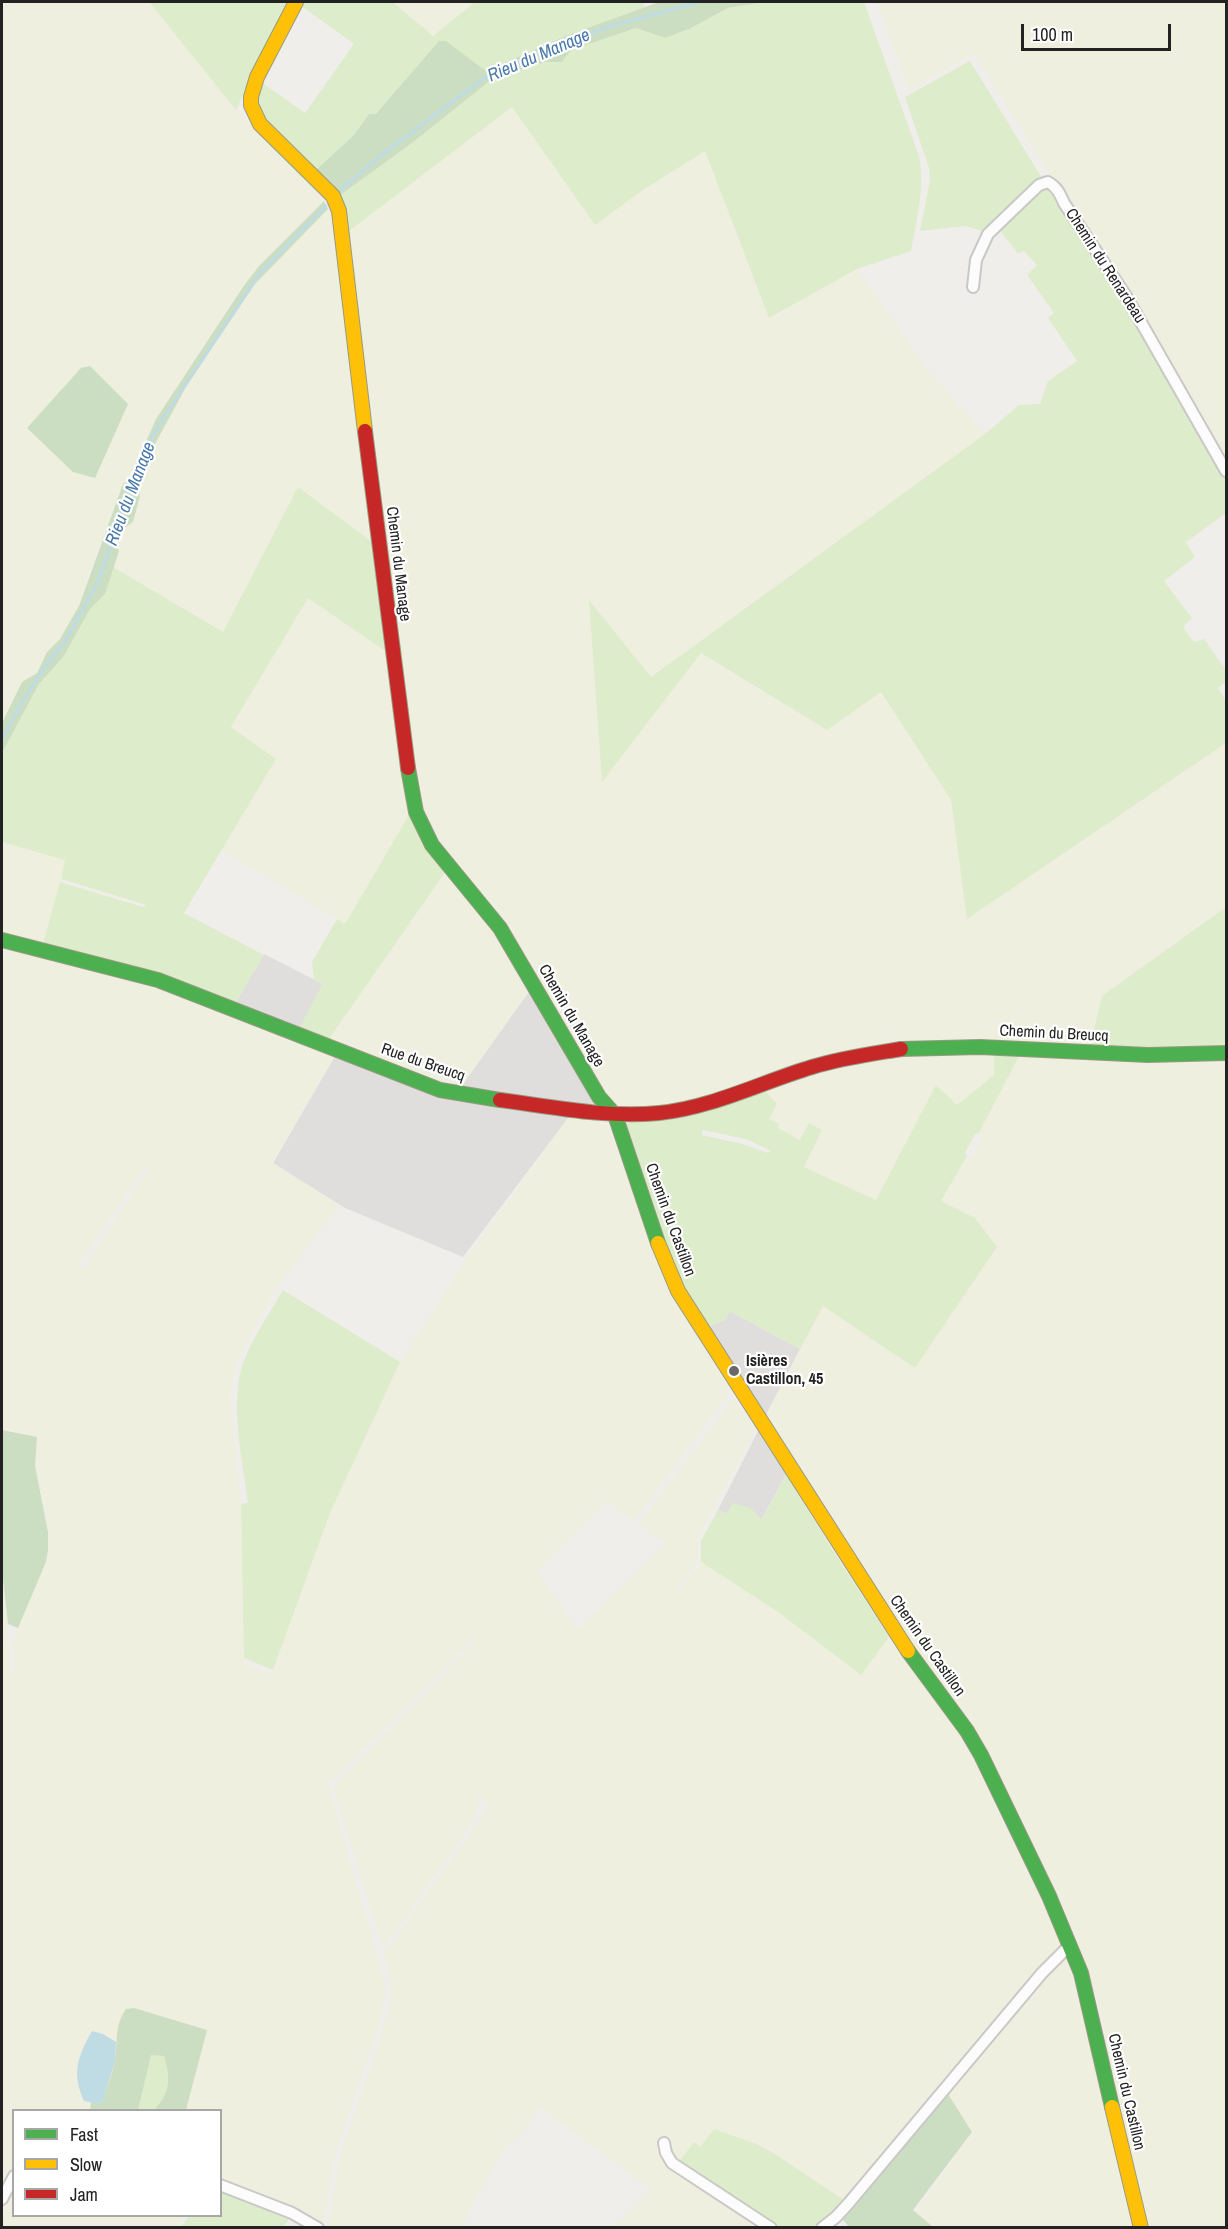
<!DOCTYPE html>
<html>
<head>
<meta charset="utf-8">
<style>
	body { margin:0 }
	#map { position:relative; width:1228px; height:2229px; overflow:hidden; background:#f0eeeb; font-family:"Archivo Narrow",sans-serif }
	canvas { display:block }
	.frame { position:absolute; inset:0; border:3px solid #222; pointer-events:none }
	.legend { position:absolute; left:12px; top:2109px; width:210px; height:108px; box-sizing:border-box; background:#fff; border:2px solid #a7a7a7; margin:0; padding:8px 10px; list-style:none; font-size:18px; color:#222 }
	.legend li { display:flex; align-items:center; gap:12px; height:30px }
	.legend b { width:30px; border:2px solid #a7a7a7 }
	.scale { position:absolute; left:1021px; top:24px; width:150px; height:27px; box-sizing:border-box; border:3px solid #222; border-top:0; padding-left:8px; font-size:18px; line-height:21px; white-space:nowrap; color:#222; -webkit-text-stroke:4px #fff; paint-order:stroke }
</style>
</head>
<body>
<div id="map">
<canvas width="1228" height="2229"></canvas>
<div class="frame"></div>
<ul class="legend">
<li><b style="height:8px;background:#4caf50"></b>Fast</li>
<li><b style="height:8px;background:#ffc107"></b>Slow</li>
<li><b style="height:8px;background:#c62828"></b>Jam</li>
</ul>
<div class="scale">100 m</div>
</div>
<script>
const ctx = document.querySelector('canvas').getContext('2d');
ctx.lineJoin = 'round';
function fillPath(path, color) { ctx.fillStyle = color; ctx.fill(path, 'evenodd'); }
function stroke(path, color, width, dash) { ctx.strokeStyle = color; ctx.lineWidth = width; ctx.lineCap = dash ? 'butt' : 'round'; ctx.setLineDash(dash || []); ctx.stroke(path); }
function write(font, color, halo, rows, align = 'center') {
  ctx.font = font + ' "Archivo Narrow",sans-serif'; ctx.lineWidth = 4.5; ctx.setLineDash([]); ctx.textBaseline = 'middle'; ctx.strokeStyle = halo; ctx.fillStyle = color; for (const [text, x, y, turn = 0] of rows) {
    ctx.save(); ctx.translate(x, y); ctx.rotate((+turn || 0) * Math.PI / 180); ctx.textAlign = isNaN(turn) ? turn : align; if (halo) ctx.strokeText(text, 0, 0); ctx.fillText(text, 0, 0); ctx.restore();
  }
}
const residential = new Path2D(`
	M264,954L323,984L299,1030L233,1007Z
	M532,986L607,1111L574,1110L463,1257L345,1208L273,1163L338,1051L458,1091Z
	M730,1311L800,1349L763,1421L791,1465L761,1521L733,1503L727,1514L718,1510L760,1427L708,1327L724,1320Z`);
const farmland = new Path2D(`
	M2,2H149L236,110L326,198L259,265L156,419L139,455L103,543L99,545L79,606L60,639L47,652L37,673L22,682L2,723Z
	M393,2H475L433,36Z
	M877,2H1226V462L1163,346L1060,185L1052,179L974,53L909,90Z
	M512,107L595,225L643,190L705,151L769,318L857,269L934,378L985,434L650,677L590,601L602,782L701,653L826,730L880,692L951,800L967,919L1226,743V907L1102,996L1090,1046L885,1039L896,1047L995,1048L994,1075L957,1105L936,1086L877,1200L804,1167L822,1130L800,1141L778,1128L769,1119L777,1105L764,1090L772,1087L683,1105L613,1109L502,916L446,851L428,828L419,805L413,781L389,559L349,231Z
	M331,207L335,219L342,278L371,541L298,487L223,633L113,567L119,551L116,545L123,529L133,522L140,496L136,479L186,387L255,284Z
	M308,598L388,653L410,813L345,924L221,850L275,759L231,727Z
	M2,842L66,860L42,947L7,938L2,954Z
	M446,872L481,908L531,989L461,1087L432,1079L329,1039Z
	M7,949L153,987L334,1057L273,1163L339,1205L273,1293L238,1359L230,1394L241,1504L244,1664L271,1674L330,1513L372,1419L400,1362L471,1252L571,1114L603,1121L608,1125L664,1277L732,1389L634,1520L606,1501L537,1572L577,1630L666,1544L639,1524L734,1398L755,1429L698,1538L697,1562L675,1591L678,1592L701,1562L778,1612L860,1675L889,1637L956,1731L976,1765L1061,1941L1059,1948L938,2086L844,2200L772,2152L754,2143L714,2130L762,2227H615L651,2189L540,2107L514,2142L510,2140L467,2213L465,2220L467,2227H332L328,2226L341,2153L377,2048L390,2004L391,1984L384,1954L485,1812L489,1803L480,1795L477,1812L469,1827L383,1948L333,1787L476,1641L474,1638L328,1785L386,1988L380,2022L335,2154L323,2225L277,2202L221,2180L220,2110H14L13,2167L2,2190V1569L8,1624L6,1636L13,1680L15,1667L13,1641L46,1562L48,1532L35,1466L37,1438L2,1430V965ZM146,1166L148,1169L82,1270L78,1264Z
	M1019,1056L1137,1062H1204L1226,1060V2227H1149L1140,2203L1100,2012L1092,1983L1071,1925L988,1751L899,1626L766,1415L823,1305L915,1367L997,1247L975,1218L941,1202L967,1156H974L982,1134L979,1133Z
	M1067,1960L1087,2026L1133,2227H933L915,2213L972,2132L946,2091L1044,1977L1061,1962Z
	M13,2190L14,2216H185L176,2227H8L2,2224L7,2204Z`);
const grass = new Path2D(`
	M149,2H287L236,110Z
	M302,2H393L433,36L475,2H643L645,7L568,35L486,71L446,41L376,114H369L354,135L316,170C301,156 254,120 256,100C256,94 260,87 261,82L305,113L354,44L300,5Z
	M765,2H864L919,156C925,188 917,219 911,251L857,269L769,318L705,151L643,190L595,225L512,107L349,231L339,196L412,143L492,79L545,62H562L570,50L636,28L665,38L689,29L728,8Z
	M970,61L1042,178L985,232L965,226L920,231L930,180L929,168L905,97Z
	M1047,187L1135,320L1226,480V513L1186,542L1195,557L1164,581L1192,618L1183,627L1194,642L1204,639L1226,670V682L1218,688L1226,701V743L967,919L951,800L881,692L827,730L701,653L602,782L589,600L651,677L985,434L1019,405L1040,404L1048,381L1077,361L1048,318L1054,313L1027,275L1037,265L1024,251L1018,254L998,228L1037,192Z
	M298,487L371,541C375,579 383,616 388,653L308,598L231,727L276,759L184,913L264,955L235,1003L156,971L43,944L60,882L143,907L146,905L61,879L65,860L2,842V753L39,684L64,656L90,609L105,594L113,567L223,632Z
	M410,813L446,871L329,1039L299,1028L323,984L314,979L312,962L337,919L345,924Z
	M1226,907V1045L1143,1049L1090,1046L1102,996Z
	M994,1055L1019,1056L979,1133L975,1134L965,1153L967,1156L941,1201L975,1218L997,1247L915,1368L823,1306L800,1349L730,1311L725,1320L708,1327L679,1278L670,1258L626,1125L631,1120L713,1107L764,1090L777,1104L769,1119L779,1124L778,1128L800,1140L809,1123L822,1130L804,1167L876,1200L936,1085L957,1105L994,1075ZM703,1130L746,1139L771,1151L768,1153L739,1143L701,1135Z
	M283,1290L400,1362L330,1513L273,1670L244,1658L241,1504L248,1503C243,1465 234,1425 238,1386C241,1353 267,1318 283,1290Z
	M786,1475L835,1554L889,1637L861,1675L778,1612L701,1562V1541L718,1510L727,1514L733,1503L751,1508L762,1520Z
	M150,2055L164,2056C171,2079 170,2093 154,2110H138Z
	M714,2129L754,2143L772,2152L844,2200L829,2217L812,2227H777L678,2163L694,2142L700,2147Z
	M221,2191L289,2219L283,2227H181L189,2216H220Z`);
const forest = new Path2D(`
	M659,2H765L728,8L689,29L665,38L636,28L571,50L562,62H545L492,79L412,143L339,196L316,170L354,135L369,114H376L439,41H446L486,71L568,35Z
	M324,201L328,209L255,284L186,387L136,479L140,496L133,522L123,529L116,545L119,551L105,594L90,609L64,656L39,684L2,753V723L22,682L37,673L47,652L60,639L79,606L123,484L129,480L156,419L243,287L259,266Z
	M90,366L128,404L95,478L73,472L27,428L81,368Z
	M2,1430L37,1437L35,1466L48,1532V1550L46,1562L18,1628L8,1624L2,1569Z
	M134,2008L207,2030L186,2110H154C170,2093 171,2079 164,2056L151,2055L138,2110H90L91,2102L99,2104L103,2101C107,2087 113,2073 115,2059C118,2041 114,2026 126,2009Z
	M946,2091L972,2132L913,2210L933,2227H849L843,2220Z`);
const water = new Path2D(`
	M92,2031L103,2034L116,2042L115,2061L103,2101L99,2104L84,2101C71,2073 78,2056 92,2031Z`);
const stream = new Path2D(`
	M340,190L379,157L487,76L552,48L608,27L699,2
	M2,739L22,702L44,668L64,643L98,582L139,462L162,420L260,273L326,206
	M2,2226L3,2228`);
const street = new Path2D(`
	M973,287L976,260L988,234L1039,185L1048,182C1057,187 1060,194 1064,203L1126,296L1226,471
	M664,2143L666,2153L672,2163L771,2228
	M220,2185L292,2213L318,2228
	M2,2199L14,2176
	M822,2228L836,2217L848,2204L1042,1973L1070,1945`);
const fast = new Path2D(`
	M408,768L416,812L432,845L500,928L599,1097L615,1115L658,1243
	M2,940L158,980L440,1090L500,1100
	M901,1049L980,1047L1148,1055L1226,1053
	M908,1651L967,1731L981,1755L1049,1896L1081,1973L1112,2107`);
const slow = new Path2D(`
	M296,2L257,77L251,97V105L260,124L333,196L339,211L365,431
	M658,1243L678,1291L908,1651
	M1112,2107L1141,2228`);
const jam = new Path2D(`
	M365,431L408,768
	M500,1100C553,1107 606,1118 659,1113C711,1108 762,1082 812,1067C841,1058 871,1054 901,1049`);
const markers = [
	[734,1371,6,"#6a6968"]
];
const streetNames = [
	["Chemin du Renardeau",1105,266,57],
	["Chemin du Manage",398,564,83],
	["Chemin du Manage",571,1016,60],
	["Chemin du Breucq",1054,1034,3],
	["Rue du Breucq",423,1063,19],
	["Chemin du Castillon",670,1220,70],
	["Chemin du Castillon",927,1646,55],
	["Chemin du Castillon",1126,2092,77]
];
const poiNames = [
	["Isières",746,1362],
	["Castillon, 45",746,1380]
];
const waterNames = [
	["Rieu du Manage",539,56,-23],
	["Rieu du Manage",131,494,-69]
];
fillPath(residential, '#dfdedc');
fillPath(farmland, '#efefdf');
fillPath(grass, '#ddeccb');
fillPath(forest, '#cbdec1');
fillPath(water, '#bfdbe3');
stroke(stream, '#bfdbe3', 3);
stroke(street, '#c9c8c7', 14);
stroke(fast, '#999a82', 16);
stroke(slow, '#999a82', 16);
stroke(jam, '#999a82', 16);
stroke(street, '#fdfcfc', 10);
stroke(fast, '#4caf50', 14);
stroke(slow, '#ffc107', 14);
stroke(jam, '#c62828', 14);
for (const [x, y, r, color] of markers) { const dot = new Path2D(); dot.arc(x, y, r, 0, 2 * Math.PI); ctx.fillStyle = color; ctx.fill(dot); stroke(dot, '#fff', 2); }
write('16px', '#222', '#fff', streetNames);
write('bold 16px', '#222', '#fff', poiNames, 'left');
write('italic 18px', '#4a7aab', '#fff', waterNames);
</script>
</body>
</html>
